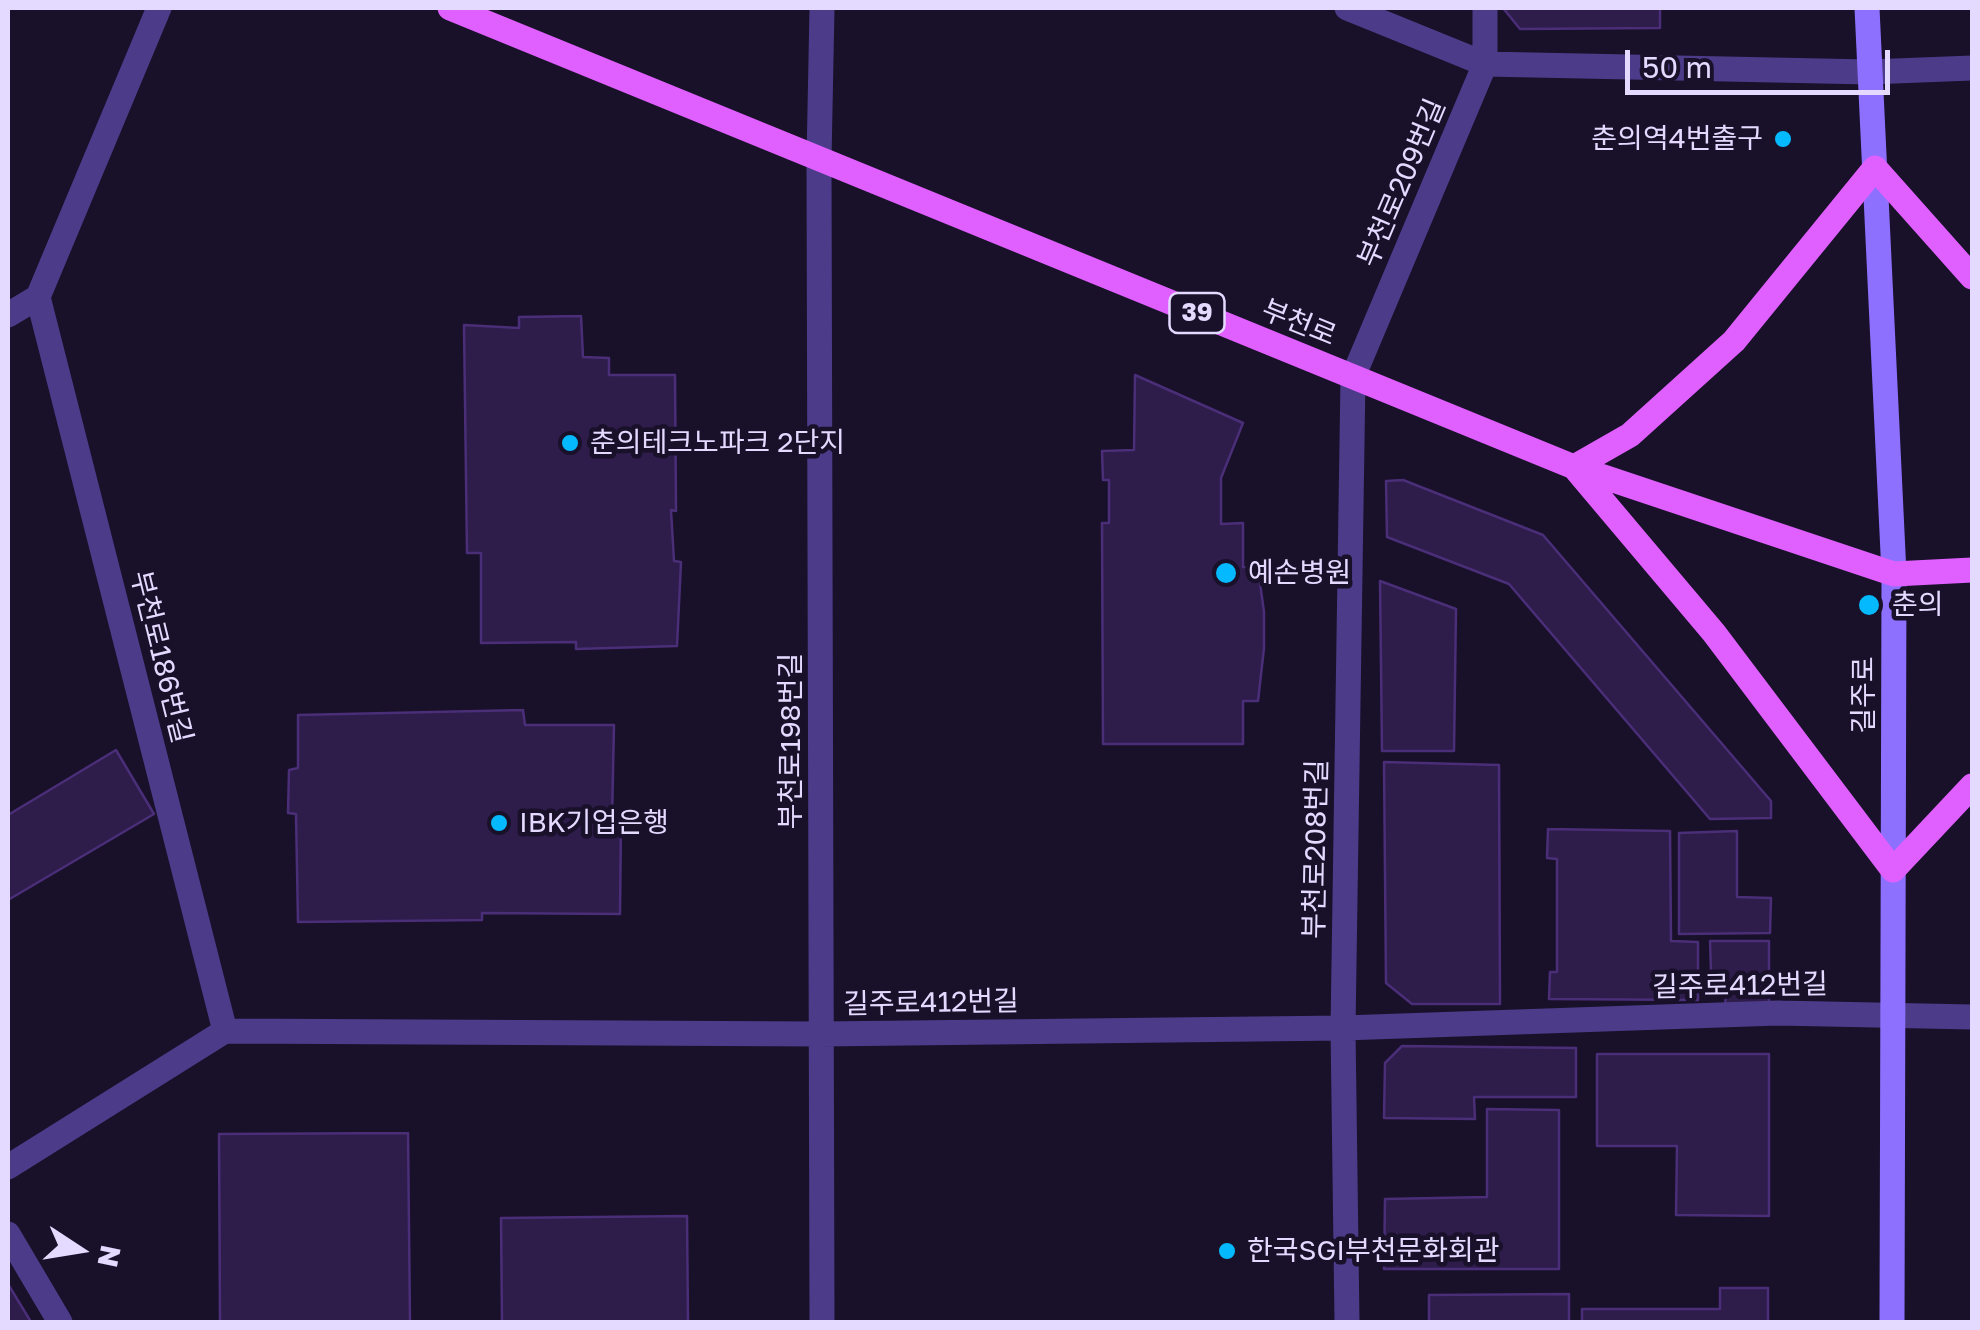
<!DOCTYPE html>
<meta charset="utf-8">
<style>
body{margin:0}
#map{position:relative;width:1980px;height:1330px;overflow:hidden;background:#19102a;font-family:"Golos Text",sans-serif}
canvas{display:block}
.frame{position:absolute;inset:0;border:10px solid #e4d9ff;pointer-events:none}
.north{position:absolute;left:30px;top:1200px;width:100px;height:100px;-webkit-text-stroke:8px #19102a;paint-order:stroke;rotate:102deg;font-size:28px;font-weight:700;line-height:40px;text-align:center;color:#e4d9ff}
.north::after{content:'';display:block;margin:auto;width:35px;height:45px;background:#e4d9ff;clip-path:polygon(50% 0,100% 100%,50% 72%,0 100%)}
.scale{position:absolute;left:1625px;top:50px;width:265px;height:45px;box-sizing:border-box;border:5px solid #e4d9ff;border-top:0;padding-left:12px;font-size:30px;line-height:35px;white-space:nowrap;color:#e4d9ff;-webkit-text-stroke:8px #19102a;paint-order:stroke}
</style>
<div id="map">
<canvas width="1980" height="1330"></canvas>
<div class="frame"></div>
<div class="north">N</div>
<div class="scale">50 m</div>
</div>
<script>
const g = document.querySelector('canvas').getContext('2d');
g.lineJoin = 'round';
function fill(path, color) {
  g.fillStyle = color;
  g.fill(path, 'evenodd');
}
function toPath(rows) {
  const path = new Path2D();
  for (const r of rows) {
    path.moveTo(r[0], r[1]);
    for (let i = 2; i < r.length; i += 2) path.lineTo(r[i], r[i + 1]);
  }
  return path;
}
function stroke(path, color, width, dash) {
  g.strokeStyle = color;
  g.lineWidth = width;
  g.lineCap = dash ? 'butt' : 'round';
  g.setLineDash(dash || []);
  g.stroke(path);
}
function write(font, color, halo, rows, align = 'center') {
  g.font = font + ' "Golos Text","Noto Sans KR",sans-serif';
  g.lineWidth = 9;
  g.setLineDash([]);
  g.textBaseline = 'middle';
  g.strokeStyle = halo;
  g.fillStyle = color;
  for (const [text, x, y, turn = 0] of rows) {
    g.save();
    g.translate(x, y);
    g.rotate((+turn || 0) * Math.PI / 180);
    g.textAlign = isNaN(turn) ? turn : align;
    if (halo) g.strokeText(text, 0, 0);
    g.fillText(text, 0, 0);
    g.restore();
  }
}
const building = toPath([
 [1503,8,1660,8,1660,28,1520,29,1503,8],
 [581,316,583,357,609,358,609,375,675,375,676,511,671,510,674,561,681,562,677,646,576,649,576,642,481,643,481,553,467,553,464,325,519,328,519,317,581,316],
 [1135,375,1243,423,1221,478,1221,524,1243,523,1243,567,1258,568,1264,612,1264,648,1258,701,1243,701,1243,744,1103,744,1102,523,1109,523,1109,480,1103,480,1102,451,1134,450,1135,375],
 [1403,480,1543,535,1771,801,1771,818,1710,819,1509,584,1387,537,1386,481,1403,480],
 [1380,581,1456,609,1454,751,1382,751,1380,581],
 [523,710,525,725,614,725,612,820,621,819,620,914,482,913,482,920,298,922,296,814,288,813,289,770,298,768,298,715,523,710],
 [116,750,154,814,8,900,8,815,116,750],
 [1384,762,1499,765,1500,1004,1412,1004,1386,983,1384,762],
 [1548,829,1670,831,1671,941,1698,942,1698,1000,1549,999,1550,972,1557,972,1557,859,1547,858,1548,829],
 [1737,831,1737,897,1771,898,1770,933,1679,934,1679,833,1737,831],
 [1710,941,1769,941,1769,1004,1725,1004,1726,996,1720,995,1720,972,1711,971,1710,941],
 [1402,1046,1576,1048,1576,1097,1474,1097,1475,1119,1384,1118,1385,1063,1402,1046],
 [1597,1054,1769,1054,1769,1216,1676,1215,1677,1146,1597,1146,1597,1054],
 [1487,1109,1559,1110,1559,1269,1384,1269,1385,1199,1487,1197,1487,1109],
 [408,1133,410,1322,220,1322,219,1134,408,1133],
 [687,1216,688,1322,502,1322,501,1218,687,1216],
 [8,1284,31,1322,8,1322,8,1284],
 [1720,1288,1768,1288,1768,1322,1582,1322,1582,1309,1720,1309,1720,1288],
 [1569,1294,1569,1322,1429,1322,1429,1295,1569,1294]
]);
fill(building, '#2e1c4b');
stroke(building, '#4a2e78', 2.5);
stroke(toPath([
 [822,8,819,160,822,1322],
 [1347,8,1485,64,1870,72,1972,68],
 [38,297,225,1031],
 [8,315,38,297,159,8],
 [8,1167,225,1031,821,1034,1343,1028,1778,1013,1972,1017],
 [8,1234,60,1322],
 [1347,1322,1343,1028,1353,377,1485,64,1485,8]
]), '#4c3b89', 25);
stroke(toPath([
 [1867,8,1894,574,1892,1322]
]), '#8e70ff', 25);
stroke(toPath([
 [450,8,1574,467,1894,574,1972,570],
 [1574,467,1714,633,1893,870,1972,786],
 [1574,467,1630,435,1734,341,1875,168,1972,277]
]), '#e060ff', 25);
for (const [x, y, r, color] of [
 [1783,139,10,"#05b9ff"],
 [570,443,10,"#05b9ff"],
 [1226,573,12,"#05b9ff"],
 [1869,605,12,"#05b9ff"],
 [499,823,10,"#05b9ff"],
 [1227,1251,10,"#05b9ff"]
]) {
  const dot = new Path2D();
  dot.arc(x, y, r, 0, 2 * Math.PI);
  g.fillStyle = color;
  g.fill(dot);
  stroke(dot, '#19102a', 4);
}
for (const [x, y, w] of [
 [1197,313,55]
]) {
  const box = new Path2D();
  box.roundRect(x - w / 2, y - 20, w, 40, 8);
  g.fillStyle = '#19102a';
  g.fill(box);
  stroke(box, '#e4d9ff', 2.5);
}
write('bold 25px', '#e4d9ff', null, [
 ["39",1197,313]
]);
write('28px', '#e4d9ff', '#19102a', [
 ["춘의역4번출구",1763,139,"right"],
 ["춘의테크노파크 2단지",590,443],
 ["예손병원",1248,573],
 ["춘의",1892,605],
 ["IBK기업은행",519,823],
 ["한국SGI부천문화회관",1247,1251]
], 'left');
write('28px', '#e4d9ff', '#19102a', [
 ["부천로209번길",1402,183,-67],
 ["부천로",1299,323,22],
 ["부천로186번길",161,657,76],
 ["길주로",1864,695,-90],
 ["부천로198번길",791,741,-90],
 ["부천로208번길",1316,849,-89],
 ["길주로412번길",1740,986,-1],
 ["길주로412번길",931,1003,-1]
]);
</script>
